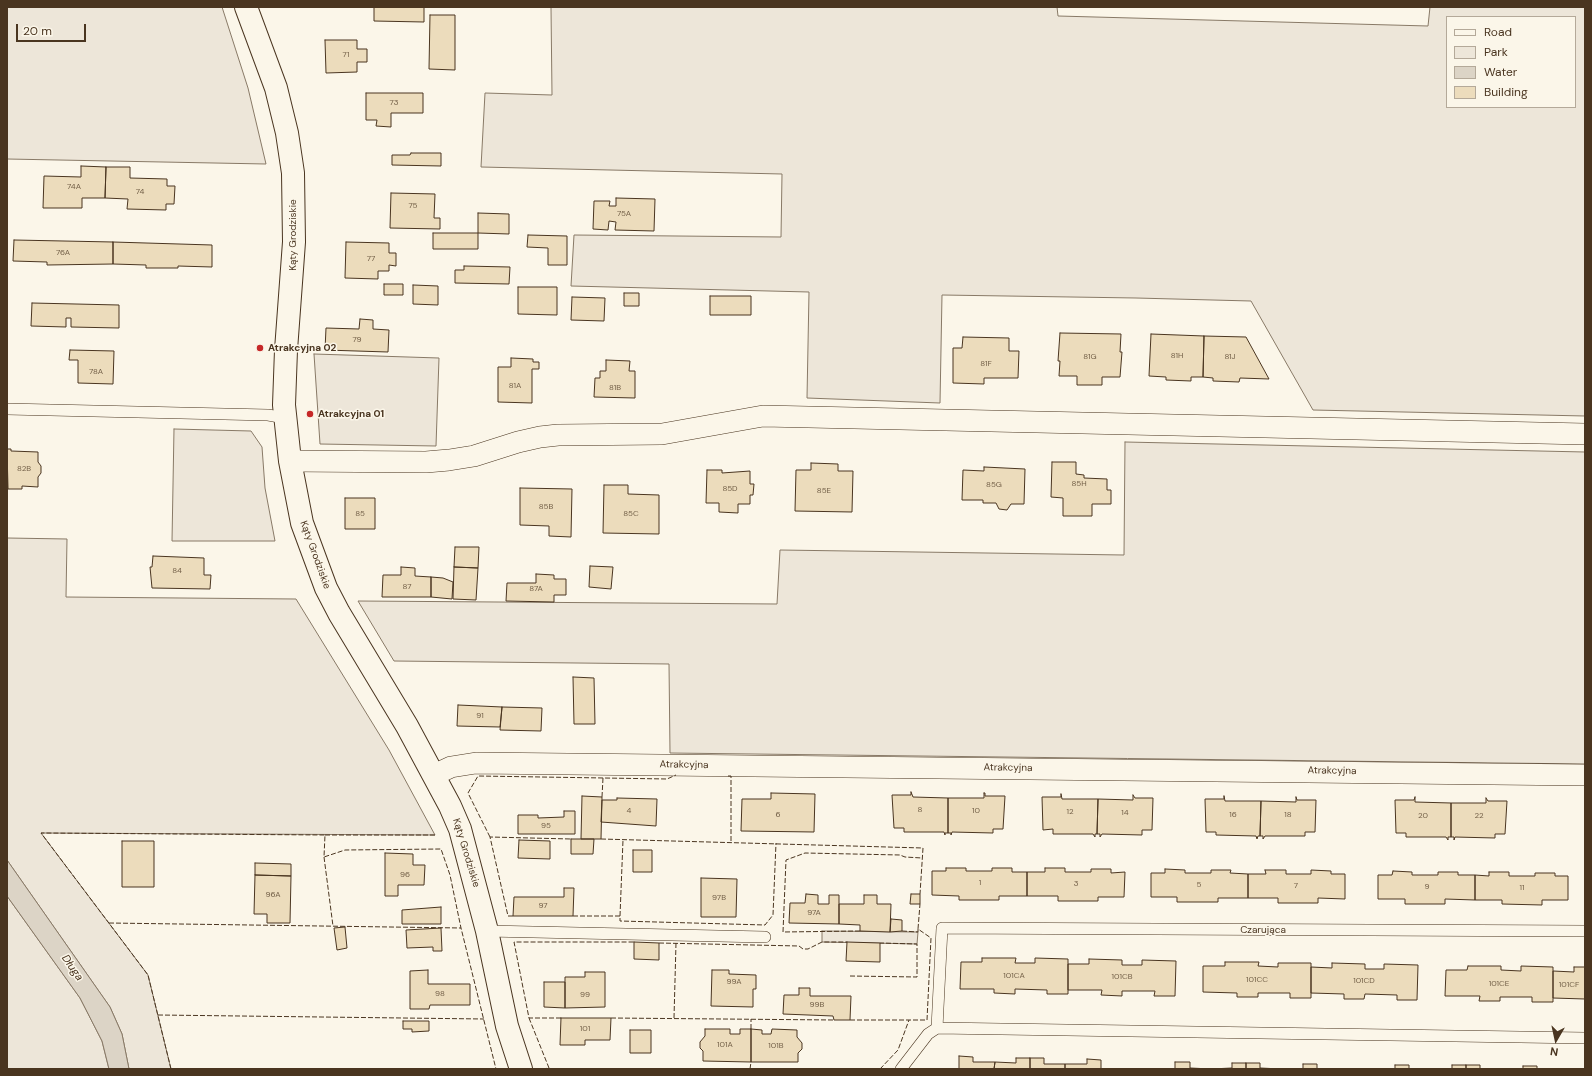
<!DOCTYPE html>
<meta charset="utf-8">
<style>
body{margin:0}
#map{position:relative;width:1592px;height:1076px;overflow:hidden;background:#fbf6e9;font-family:"DM Sans",sans-serif}
canvas{display:block}
.frame{position:absolute;inset:0;border:8px solid #4a3520;pointer-events:none}
.legend{position:absolute;left:1446px;top:16px;width:130px;height:92px;box-sizing:border-box;background:#fbf6e9;border:1px solid #b4a999;margin:0;padding:5px 7px;list-style:none;font-size:12px;color:#4a3520}
.legend li{display:flex;align-items:center;gap:8px;height:20px}
.legend b{width:20px;border:1px solid #b4a999}
.north{position:absolute;left:1536px;top:1020px;width:40px;height:40px;-webkit-text-stroke:3px #fbf6e9;paint-order:stroke;rotate:189deg;font-size:11px;font-weight:700;line-height:16px;text-align:center;color:#4a3520}
.north::after{content:'';display:block;margin:auto;width:14px;height:18px;background:#4a3520;clip-path:polygon(50% 0,100% 100%,50% 72%,0 100%)}
.scale{position:absolute;left:16px;top:24px;width:70px;height:18px;box-sizing:border-box;border:2px solid #4a3520;border-top:0;padding-left:5px;font-size:12px;line-height:14px;white-space:nowrap;color:#4a3520;-webkit-text-stroke:3px #fbf6e9;paint-order:stroke}
</style>
<div id="map">
<canvas width="1592" height="1076"></canvas>
<div class="frame"></div>
<ul class="legend">
<li><b style="height:5px;background:#fbf6e9"></b>Road</li>
<li><b style="height:11px;background:#ede6d9"></b>Park</li>
<li><b style="height:11px;background:#dcd4c6"></b>Water</li>
<li><b style="height:11px;background:#ecdcbc"></b>Building</li>
</ul>
<div class="north">N</div>
<div class="scale">20 m</div>
</div>
<script>
const g = document.querySelector('canvas').getContext('2d');
g.lineJoin = 'round';
function fill(path, color) {
  g.fillStyle = color;
  g.fill(path, 'evenodd');
}
function toPath(rows) {
  const path = new Path2D();
  for (const r of rows) {
    path.moveTo(r[0], r[1]);
    for (let i = 2; i < r.length; i += 2) path.lineTo(r[i], r[i + 1]);
  }
  return path;
}
function stroke(path, color, width, dash) {
  g.strokeStyle = color;
  g.lineWidth = width;
  g.lineCap = dash ? 'butt' : 'round';
  g.setLineDash(dash || []);
  g.stroke(path);
}
function write(font, color, halo, rows, align = 'center') {
  g.font = font + ' "DM Sans",sans-serif';
  g.lineWidth = 3;
  g.setLineDash([]);
  g.textBaseline = 'middle';
  g.strokeStyle = halo;
  g.fillStyle = color;
  for (const [text, x, y, turn = 0] of rows) {
    g.save();
    g.translate(x, y);
    g.rotate((+turn || 0) * Math.PI / 180);
    g.textAlign = isNaN(turn) ? turn : align;
    if (halo) g.strokeText(text, 0, 0);
    g.fillText(text, 0, 0);
    g.restore();
  }
}
const green = toPath([
 [7,7,222,7,248,88,266,164,7,159,7,7],
 [551,7,1057,7,1058,16,1428,26,1430,7,1585,7,1585,416,1313,410,1251,301,1136,298,942,295,940,403,807,398,809,292,571,286,574,235,781,237,782,174,481,167,485,93,552,95,551,7],
 [1447,17,1575,17,1575,107,1447,107,1447,17],
 [314,354,439,358,436,446,320,444,314,354],
 [174,429,251,431,262,447,265,488,275,541,172,541,174,429],
 [1125,442,1585,452,1585,764,670,753,669,664,394,661,358,601,777,604,780,550,1124,555,1125,442],
 [7,538,67,539,66,597,296,599,389,750,435,835,41,833,148,975,171,1069,129,1069,122,1034,110,1007,7,860,7,538],
 [7,896,80,998,102,1041,109,1069,7,1069,7,896],
 [822,931,918,932,917,944,822,942,822,931]
]);
fill(green, '#ede6d9');
stroke(green, '#887966', 1);
const water = toPath([
 [7,860,110,1007,122,1034,129,1069,109,1069,102,1041,80,998,7,896,7,860]
]);
fill(water, '#dcd4c6');
stroke(water, '#887966', 1);
const building = toPath([
 [374,7,424,7,424,22,374,21,374,7],
 [430,15,455,15,455,70,429,69,430,15],
 [325,40,357,40,357,49,367,49,367,62,357,62,357,72,326,73,325,40],
 [366,93,423,93,423,113,391,113,391,127,376,126,377,120,366,120,366,93],
 [411,153,441,153,441,166,392,165,392,155,410,155,411,153],
 [81,166,106,167,105,198,82,198,82,208,43,208,44,176,81,177,81,166],
 [106,167,130,167,130,178,167,179,167,186,175,186,174,204,166,204,166,210,127,209,128,199,105,198,106,167],
 [391,193,435,194,434,218,440,218,440,229,390,228,391,193],
 [616,198,655,199,654,231,615,230,616,222,609,221,608,230,593,229,594,201,610,201,609,206,616,206,616,198],
 [478,213,509,214,509,234,478,233,478,213],
 [433,233,478,233,478,249,433,249,433,233],
 [528,235,567,236,567,265,548,265,548,248,527,247,528,235],
 [14,240,113,242,113,264,47,265,47,262,13,261,14,240],
 [113,242,212,245,212,267,178,266,178,268,146,268,146,265,113,264,113,242],
 [346,242,389,243,389,253,396,253,396,266,389,265,389,271,378,271,378,279,345,278,346,242],
 [464,266,510,267,509,284,455,283,455,270,464,270,464,266],
 [384,284,403,284,403,295,384,295,384,284],
 [413,285,438,286,438,305,413,304,413,285],
 [518,287,557,287,557,315,518,314,518,287],
 [624,293,639,293,639,306,624,306,624,293],
 [710,296,751,296,751,315,710,315,710,296],
 [572,297,605,298,604,321,571,320,572,297],
 [32,303,119,305,119,328,71,327,71,318,66,318,66,327,31,326,32,303],
 [360,319,373,320,373,329,389,330,388,352,325,350,326,328,359,329,360,319],
 [1060,333,1121,334,1120,352,1122,352,1120,377,1102,377,1102,385,1077,385,1077,376,1059,376,1060,361,1058,361,1060,333],
 [1151,334,1204,336,1203,377,1191,377,1191,381,1166,380,1166,377,1149,376,1151,334],
 [1204,336,1246,337,1269,379,1240,378,1239,382,1213,381,1213,378,1203,377,1204,336],
 [963,337,1009,338,1009,351,1019,351,1018,378,984,378,984,384,953,383,953,348,962,348,963,337],
 [70,350,114,351,113,384,78,383,78,360,69,360,70,350],
 [511,358,533,359,533,362,539,362,539,369,532,369,532,403,498,402,498,367,511,367,511,358],
 [606,360,630,361,629,371,635,371,635,398,594,397,595,378,600,378,600,371,606,371,606,360],
 [7,449,11,449,11,451,38,452,38,462,41,466,41,473,38,477,38,487,22,486,22,489,8,489,7,449],
 [1052,462,1076,462,1076,474,1084,475,1084,478,1107,479,1107,490,1111,490,1111,504,1092,504,1092,516,1063,516,1063,498,1051,497,1052,462],
 [811,463,838,464,838,471,853,471,852,512,795,511,796,470,811,470,811,463],
 [984,467,1025,469,1024,504,1011,504,1007,510,999,509,996,503,983,503,983,500,962,500,963,470,984,471,984,467],
 [707,470,722,470,722,473,750,471,750,484,754,484,753,495,750,495,750,504,738,504,738,513,719,512,719,503,706,503,707,470],
 [604,485,628,485,628,494,659,495,659,534,603,533,604,485],
 [520,488,572,489,571,537,549,536,549,526,520,525,520,488],
 [345,498,375,498,375,529,345,529,345,498],
 [455,547,479,547,478,568,454,567,455,547],
 [153,556,204,558,204,575,211,575,210,589,152,588,150,567,152,567,153,556],
 [590,566,613,567,611,589,589,587,590,566],
 [401,567,415,568,415,576,431,577,431,597,382,597,383,575,401,575,401,567],
 [454,567,478,568,476,600,453,599,454,567],
 [536,574,554,575,554,579,566,579,566,595,554,595,554,602,506,601,507,583,536,583,536,574],
 [431,577,443,578,453,582,452,599,431,597,431,577],
 [573,677,594,678,595,724,574,724,573,677],
 [458,705,502,707,500,727,457,726,458,705],
 [502,707,542,708,541,731,500,730,502,707],
 [911,792,913,797,948,798,948,833,945,833,945,835,944,832,904,832,904,828,894,828,892,795,911,795,911,792],
 [771,793,815,794,814,832,741,831,742,799,771,799,771,793],
 [984,793,985,793,985,796,1005,796,1003,829,993,829,993,833,952,832,951,835,951,833,948,833,948,798,984,798,984,793],
 [1061,794,1062,799,1098,799,1097,834,1095,834,1095,837,1093,834,1053,834,1053,829,1043,830,1042,797,1061,797,1061,794],
 [1133,795,1135,798,1153,798,1152,830,1142,830,1142,835,1102,834,1100,837,1100,834,1097,834,1098,799,1133,800,1133,795],
 [582,796,602,797,601,839,581,839,582,796],
 [1224,796,1225,801,1261,801,1260,836,1258,836,1257,839,1256,836,1216,835,1216,832,1206,832,1205,799,1224,799,1224,796],
 [1296,797,1297,800,1316,800,1315,832,1305,832,1305,836,1265,836,1263,839,1263,836,1260,836,1261,801,1296,802,1296,797],
 [1415,797,1415,802,1451,803,1451,837,1448,837,1448,840,1446,837,1406,837,1406,833,1396,833,1395,800,1414,800,1415,797],
 [617,798,657,799,656,826,601,822,602,800,617,800,617,798],
 [1486,798,1488,801,1507,801,1505,834,1495,834,1495,838,1455,837,1454,840,1454,837,1451,837,1451,803,1486,803,1486,798],
 [564,811,575,811,575,834,518,834,518,815,538,815,538,818,564,817,564,811],
 [571,839,594,839,593,854,571,854,571,839],
 [519,840,550,841,550,859,518,858,519,840],
 [122,841,154,841,154,887,122,887,122,841],
 [633,850,652,850,652,872,633,872,633,850],
 [385,853,413,854,413,865,425,865,424,885,398,885,398,896,385,896,385,853],
 [255,863,291,864,291,876,255,875,255,863],
 [946,868,966,868,966,871,992,871,992,868,1012,868,1012,872,1027,872,1027,896,999,896,999,900,959,900,959,896,932,895,932,871,946,871,946,868],
 [1045,868,1065,868,1065,872,1091,872,1091,869,1111,869,1111,873,1125,872,1124,897,1098,897,1098,901,1058,901,1058,896,1027,896,1027,872,1045,872,1045,868],
 [1165,869,1185,870,1185,873,1211,873,1211,870,1231,870,1230,873,1248,874,1248,898,1218,898,1218,902,1177,902,1177,897,1151,897,1151,873,1165,873,1165,869],
 [1265,870,1286,870,1286,874,1311,874,1311,870,1331,871,1331,874,1345,874,1345,899,1318,898,1318,903,1278,903,1278,898,1248,898,1248,874,1266,874,1265,870],
 [1393,871,1412,872,1412,875,1438,875,1438,872,1458,872,1458,875,1475,875,1475,900,1445,899,1445,904,1405,904,1405,899,1378,899,1378,875,1392,875,1393,871],
 [1489,872,1509,872,1509,876,1535,876,1535,873,1555,873,1555,876,1568,876,1568,900,1542,900,1542,905,1502,904,1502,900,1475,900,1475,875,1489,876,1489,872],
 [255,875,291,876,290,923,267,923,267,914,254,914,255,875],
 [701,878,737,879,736,917,701,917,701,878],
 [564,888,574,888,573,916,513,916,514,897,564,897,564,888],
 [806,894,818,895,818,904,829,904,829,895,839,895,839,924,789,923,790,903,805,903,806,894],
 [911,894,920,894,920,904,910,904,911,894],
 [864,895,877,895,877,904,891,904,890,932,860,931,860,925,839,924,839,904,864,904,864,895],
 [441,907,441,924,402,924,402,910,441,907],
 [891,919,902,920,902,931,890,932,891,919],
 [345,927,347,948,337,950,334,928,345,927],
 [441,928,442,951,433,951,433,947,407,948,406,930,441,928],
 [634,942,659,943,659,960,634,959,634,942],
 [847,942,880,943,880,962,846,961,847,942],
 [982,958,1016,958,1015,963,1035,963,1035,958,1068,959,1068,994,1047,994,1047,990,1015,989,1015,994,994,993,994,989,960,989,961,962,982,962,982,958],
 [1089,959,1122,960,1122,965,1142,965,1142,960,1176,961,1175,996,1154,996,1155,991,1122,991,1122,996,1101,995,1102,990,1068,990,1068,964,1089,964,1089,959],
 [1225,962,1259,962,1258,966,1278,967,1278,963,1311,963,1311,998,1290,998,1290,993,1258,993,1258,997,1237,997,1237,993,1203,992,1203,966,1225,966,1225,962],
 [1332,963,1365,964,1365,969,1384,969,1384,964,1418,965,1417,1000,1397,1000,1397,995,1365,994,1364,999,1344,999,1344,994,1311,993,1311,967,1332,968,1332,963],
 [1468,966,1501,966,1501,970,1521,971,1521,966,1553,967,1553,1002,1532,1002,1532,997,1500,997,1500,1001,1479,1001,1480,996,1445,996,1446,970,1467,970,1468,966],
 [1574,967,1585,967,1585,999,1553,998,1553,971,1574,972,1574,967],
 [428,970,428,984,470,984,470,1005,430,1005,429,1009,410,1009,410,971,428,970],
 [712,970,729,970,729,974,756,975,756,989,753,989,753,1007,711,1006,712,970],
 [585,972,605,972,605,1007,565,1008,565,977,585,977,585,972],
 [544,982,565,982,565,1008,544,1007,544,982],
 [799,988,810,988,810,996,851,996,850,1020,834,1020,833,1016,783,1014,784,995,799,995,799,988],
 [561,1018,611,1018,610,1040,585,1040,585,1045,560,1045,561,1018],
 [403,1021,429,1021,429,1031,412,1032,412,1029,403,1029,403,1021],
 [705,1029,730,1029,730,1034,740,1034,740,1029,751,1029,751,1062,703,1061,703,1051,700,1048,700,1042,705,1036,705,1029],
 [751,1029,762,1030,762,1034,771,1034,772,1029,797,1030,797,1037,802,1043,802,1049,798,1053,798,1062,751,1062,751,1029],
 [630,1030,651,1030,651,1053,630,1053,630,1030],
 [959,1056,973,1057,973,1062,995,1062,994,1069,959,1069,959,1056],
 [1016,1058,1030,1058,1030,1069,994,1069,995,1062,1016,1063,1016,1058],
 [1030,1058,1044,1058,1044,1064,1065,1064,1065,1069,1030,1069,1030,1058],
 [1087,1059,1101,1060,1101,1069,1065,1069,1065,1064,1087,1064,1087,1059],
 [1175,1062,1190,1062,1190,1068,1211,1069,1175,1069,1175,1062],
 [1232,1063,1246,1063,1246,1069,1211,1069,1232,1068,1232,1063],
 [1246,1063,1260,1063,1260,1068,1281,1069,1246,1069,1246,1063],
 [1303,1064,1317,1064,1317,1069,1281,1069,1303,1069,1303,1064],
 [1395,1065,1409,1065,1409,1069,1395,1069,1395,1065],
 [1452,1065,1466,1065,1466,1069,1452,1069,1452,1065],
 [1466,1065,1480,1065,1480,1069,1466,1069,1466,1065],
 [1523,1066,1537,1066,1537,1069,1523,1069,1523,1066]
]);
fill(building, '#ecdcbc');
stroke(building, '#4a3520', 1);
const lane = toPath([
 [7,409,268,415,285,418],
 [487,931,765,937],
 [937,1028,942,928,1585,931],
 [901,1069,928,1034,937,1028,1585,1038]
]);
const street = toPath([
 [290,461,426,462,449,460,474,456,518,442,540,437,558,435,662,434,763,416,1585,434],
 [434,775,451,767,476,763,1585,775]
]);
const secondary = toPath([
 [246,7,276,88,287,133,293,173,294,242,286,350,284,405,290,461,302,523,326,588,339,613,407,726,450,806,460,829,487,931,507,1026,521,1069]
]);
stroke(lane, '#4a3520', 12);
stroke(street, '#4a3520', 22);
stroke(secondary, '#4a3520', 24);
stroke(lane, '#fbf6e9', 11);
stroke(street, '#fbf6e9', 21);
stroke(secondary, '#fbf6e9', 22);
stroke(toPath([
 [728,776,731,776,731,842],
 [602,797,603,778],
 [325,835,435,835],
 [490,837,468,793,478,776,667,779,676,775],
 [601,839,923,848,920,894],
 [324,857,333,926],
 [513,916,508,916,490,837,571,839],
 [573,916,620,916,620,921,765,925,773,915,776,843],
 [620,916,623,840],
 [109,923,461,928],
 [860,931,783,932,786,860,805,853,900,855,905,857,922,858],
 [902,931,918,932,918,929],
 [659,943,799,946,803,949,808,949,822,942,847,942],
 [850,976,917,977,917,944,880,943],
 [158,1015,484,1019],
 [529,1018,549,1068,543,1069],
 [561,1018,529,1018,514,942,634,942],
 [611,1018,834,1020],
 [674,1018,676,943],
 [850,1020,927,1020,931,938,918,929,920,904],
 [751,1029,751,1019],
 [171,1069,148,975,41,833,325,835,324,857,345,850,441,849,450,875,461,928,496,1069],
 [171,1069,179,1069],
 [750,1069,751,1062],
 [880,1069,898,1050,909,1020]
]), '#4a3520', 1, [5, 2]);
for (const [x, y, r, color] of [
 [260,348,4,"#c62828"],
 [310,414,4,"#c62828"]
]) {
  const dot = new Path2D();
  dot.arc(x, y, r, 0, 2 * Math.PI);
  g.fillStyle = color;
  g.fill(dot);
  stroke(dot, '#fbf6e9', 1.5);
}
write('8px', '#725f47', null, [
 ["71",346,55],
 ["73",394,103],
 ["74A",74,187],
 ["74",140,192],
 ["75",413,206],
 ["75A",624,214],
 ["76A",63,253],
 ["77",371,259],
 ["79",357,340],
 ["81H",1177,356],
 ["81G",1090,357],
 ["81J",1230,357],
 ["81F",986,364],
 ["78A",96,372],
 ["81A",515,386],
 ["81B",615,388],
 ["82B",24,469],
 ["85H",1079,484],
 ["85G",994,485],
 ["85D",730,489],
 ["85E",824,491],
 ["85B",546,507],
 ["85",360,514],
 ["85C",631,514],
 ["84",177,571],
 ["87",407,587],
 ["87A",536,589],
 ["91",480,716],
 ["8",920,810],
 ["4",629,811],
 ["10",976,811],
 ["12",1070,812],
 ["14",1125,813],
 ["6",778,815],
 ["16",1233,815],
 ["18",1288,815],
 ["20",1423,816],
 ["22",1479,816],
 ["95",546,826],
 ["96",405,875],
 ["1",980,883],
 ["3",1076,884],
 ["5",1199,885],
 ["7",1296,886],
 ["9",1427,887],
 ["11",1522,888],
 ["96A",273,895],
 ["97B",719,898],
 ["97",543,906],
 ["97A",814,913],
 ["101CA",1014,976],
 ["101CB",1122,977],
 ["101CC",1257,980],
 ["101CD",1364,981],
 ["99A",734,982],
 ["101CE",1499,984],
 ["101CF",1569,985],
 ["98",440,994],
 ["99",585,995],
 ["99B",817,1005],
 ["101",585,1029],
 ["101A",725,1045],
 ["101B",776,1046]
]);
write('10px', '#4a3520', '#fbf6e9', [
 ["Kąty Grodziskie",293,235,-90],
 ["Kąty Grodziskie",315,555,70],
 ["Atrakcyjna",684,765,1],
 ["Atrakcyjna",1008,768,1],
 ["Atrakcyjna",1332,771,1],
 ["Kąty Grodziskie",466,853,73],
 ["Czarująca",1263,930]
]);
write('bold 10px', '#4a3520', '#fbf6e9', [
 ["Atrakcyjna 02",268,348],
 ["Atrakcyjna 01",318,414]
], 'left');
write('italic 11px', '#4a3520', '#fbf6e9', [
 ["Długa",72,968,55]
]);
</script>
